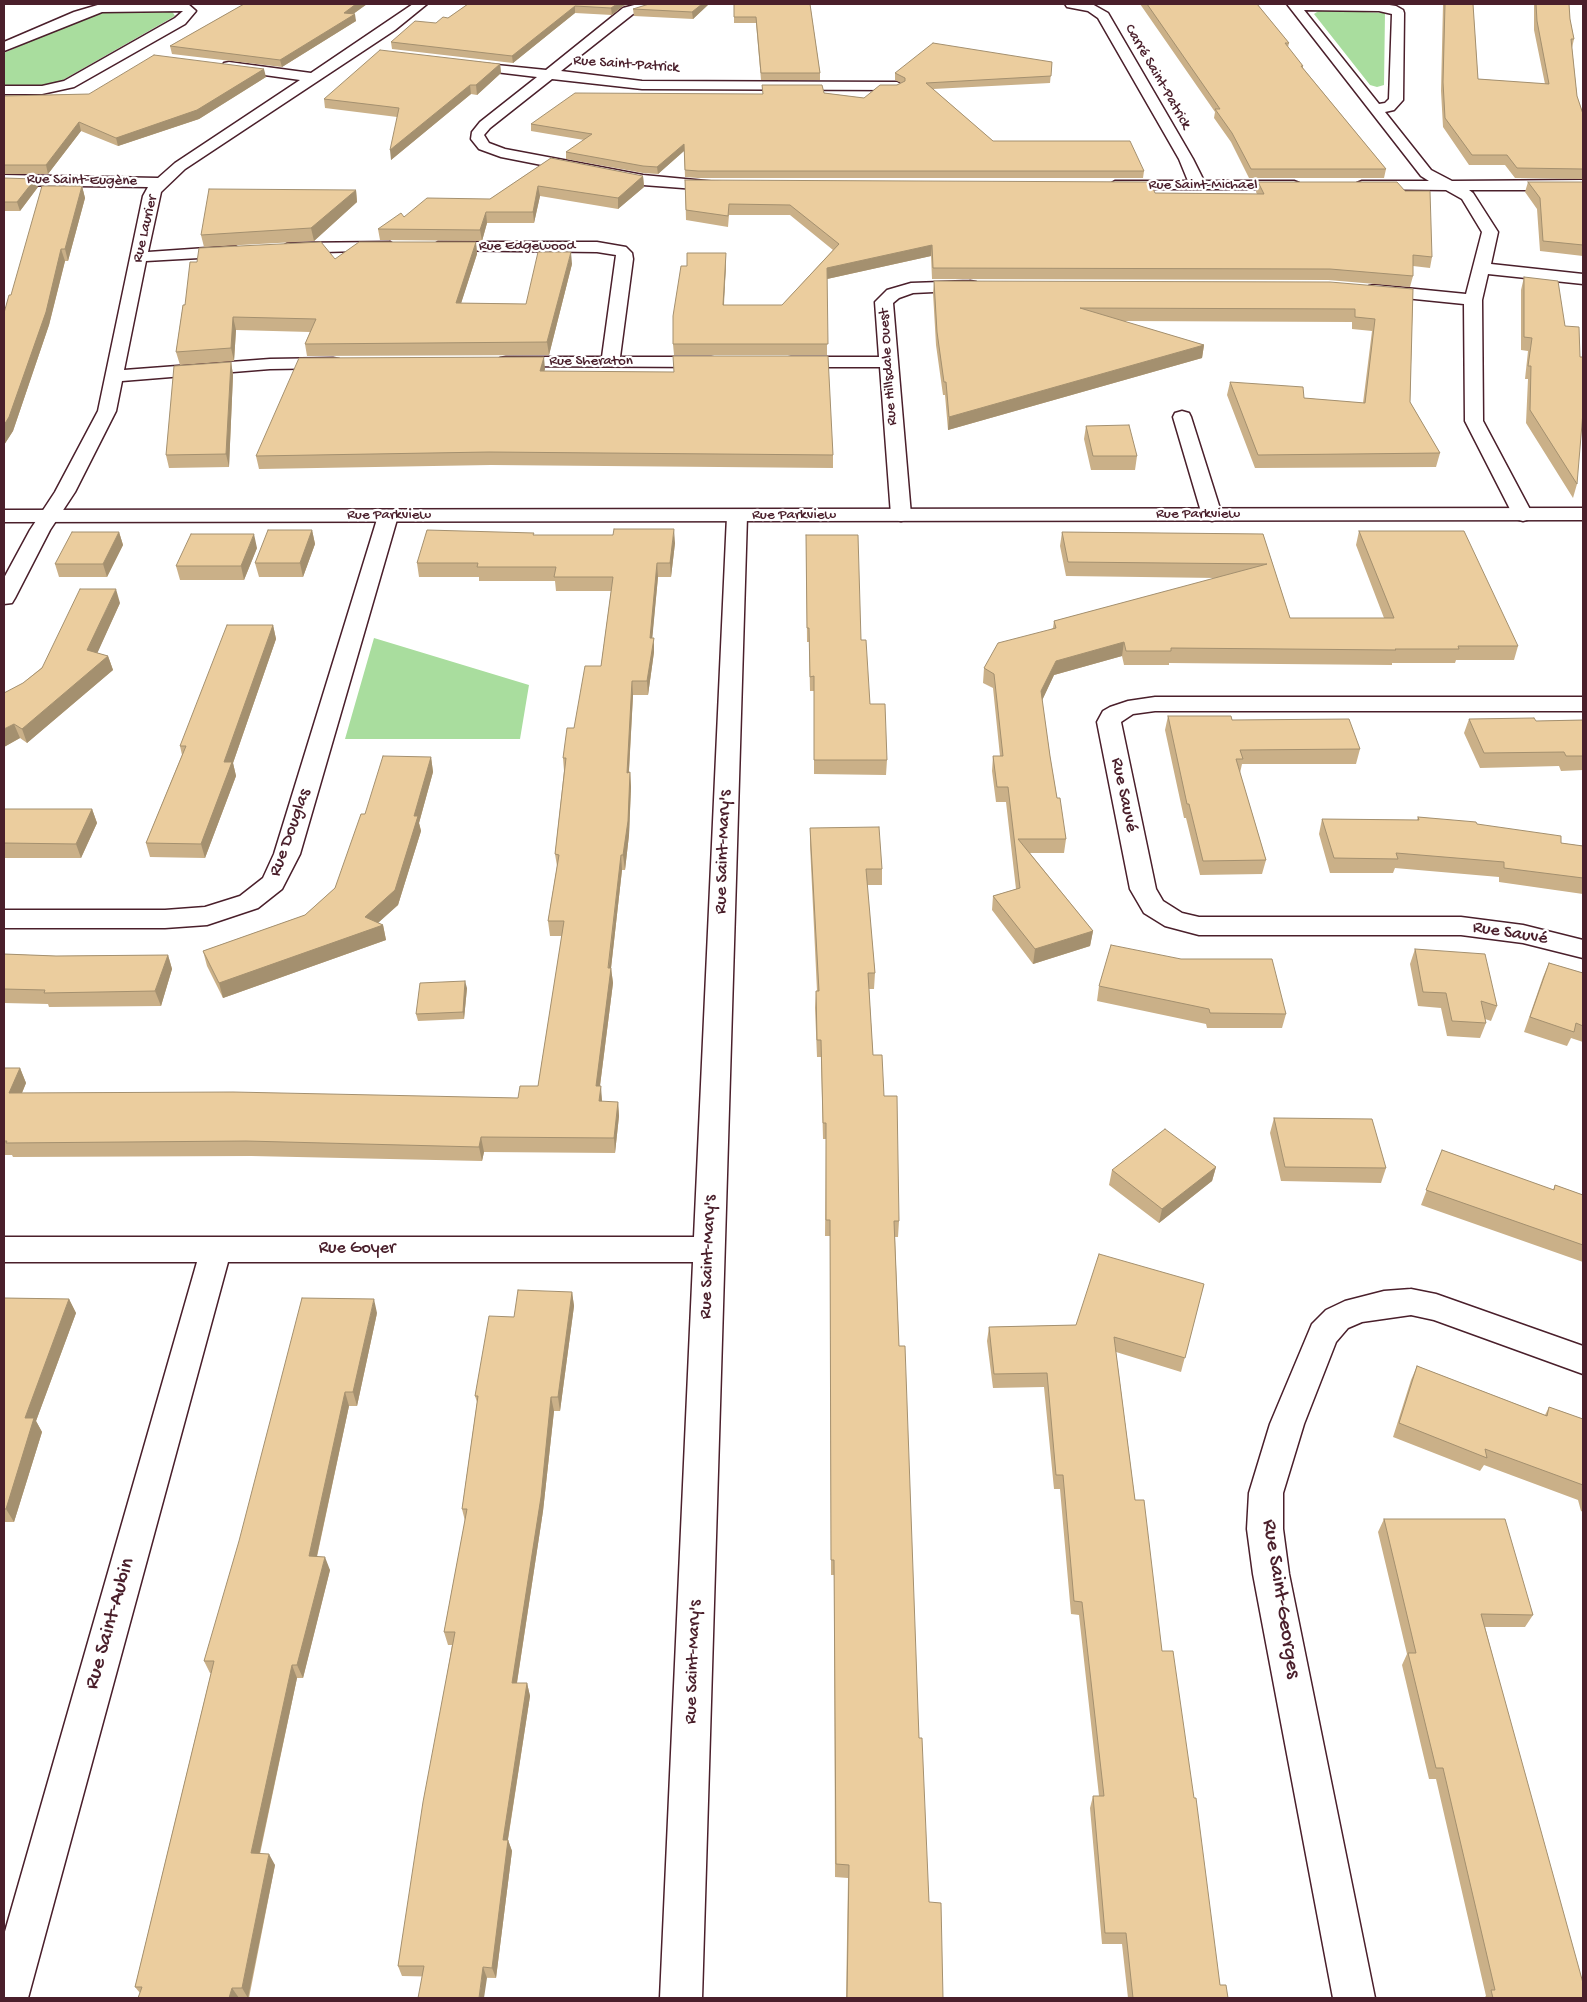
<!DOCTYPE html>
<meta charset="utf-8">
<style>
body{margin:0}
#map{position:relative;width:1587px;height:2002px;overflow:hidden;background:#fff;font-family:"Gochi Hand",sans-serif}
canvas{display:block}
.frame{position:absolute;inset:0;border:5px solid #4a1f2b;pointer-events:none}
</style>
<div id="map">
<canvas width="1587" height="2002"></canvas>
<div class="frame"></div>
</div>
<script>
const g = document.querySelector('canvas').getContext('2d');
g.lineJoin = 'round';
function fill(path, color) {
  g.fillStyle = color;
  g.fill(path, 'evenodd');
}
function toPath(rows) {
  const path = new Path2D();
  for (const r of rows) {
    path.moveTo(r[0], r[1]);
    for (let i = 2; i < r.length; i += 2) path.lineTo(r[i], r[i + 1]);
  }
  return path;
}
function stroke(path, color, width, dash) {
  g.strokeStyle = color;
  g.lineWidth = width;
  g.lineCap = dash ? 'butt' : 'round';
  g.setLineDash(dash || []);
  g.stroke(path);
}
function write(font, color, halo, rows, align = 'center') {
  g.font = font + ' "Gochi Hand",sans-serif';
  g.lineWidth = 4.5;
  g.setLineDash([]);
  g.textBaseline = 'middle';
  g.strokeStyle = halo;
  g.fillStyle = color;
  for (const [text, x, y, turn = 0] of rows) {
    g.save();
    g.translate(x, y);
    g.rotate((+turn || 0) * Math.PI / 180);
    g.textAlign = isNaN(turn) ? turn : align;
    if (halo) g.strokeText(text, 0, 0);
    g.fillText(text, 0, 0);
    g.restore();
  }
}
fill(toPath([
 [1320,10,1385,13,1384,85,1377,87,1370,85,1314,14],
 [107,11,172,11,175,16,61,81,45,86,4,86,4,53,90,15],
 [374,638,529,685,520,739,345,739]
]), '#a9dd9e');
const minor = toPath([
 [101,4,188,4,196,11,185,24,74,87,42,94,4,94,4,86,42,86,64,81,175,18,183,11,102,12,4,51,4,42,74,12,101,4],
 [413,4,427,4,395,30,185,169,161,192,148,252,235,246,243,251,235,256,146,261,124,370,270,359,333,358,339,359,342,363,339,367,333,368,270,369,122,381,116,411,75,492,50,530,15,598,12,603,4,604,4,578,30,530,55,492,98,411,143,196,148,187,4,185,4,175,158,178,175,163,300,80,229,70,222,66,224,63,229,62,311,73,413,4],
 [638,4,656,4,654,7,633,14,561,71,642,81,897,82,904,86,897,90,642,89,552,79,490,128,484,135,489,143,505,149,643,175,727,183,730,186,722,191,643,185,501,157,479,149,471,139,472,132,480,122,537,77,462,68,457,67,455,64,457,61,546,70,623,8,638,4],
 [1065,4,1092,4,1108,13,1193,159,1204,181,1294,181,1299,183,1302,186,1299,189,1110,189,1107,186,1115,181,1188,181,1179,159,1098,18,1088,11,1067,7,1065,4],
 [1287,4,1383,4,1396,6,1403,10,1404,13,1403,100,1394,110,1385,112,1431,170,1452,181,1583,180,1583,190,1469,190,1473,193,1498,232,1491,264,1583,274,1583,284,1488,274,1482,300,1483,421,1533,515,1530,519,1523,521,1516,519,1513,515,1465,421,1464,304,1375,295,1369,294,1367,290,1369,286,1375,285,1466,294,1482,232,1462,199,1446,190,1357,189,1354,186,1357,183,1362,181,1429,181,1421,176,1287,4],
 [1304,10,1379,11,1392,14,1389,99,1385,103,1379,104,1304,10],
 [390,242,398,247,396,250,288,253,280,248,288,243,390,242],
 [438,242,597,242,626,247,632,253,633,259,620,357,711,357,717,358,720,362,717,366,711,367,500,366,497,362,500,358,506,357,602,357,616,255,597,252,432,250,430,247,438,242],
 [970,281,976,282,978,286,976,290,913,293,899,298,893,303,911,515,908,519,901,521,894,519,891,515,880,367,791,367,785,366,782,362,785,358,791,357,879,357,875,302,887,290,911,283,970,281],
 [1182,411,1189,413,1191,417,1222,515,1219,519,1212,521,1205,519,1202,515,1173,417,1175,413,1182,411],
 [388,510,395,512,398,516,300,854,282,889,258,908,207,925,165,928,4,928,4,910,165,910,205,907,240,896,263,878,274,854,378,516,381,512,388,510],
 [737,510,744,512,747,516,702,1998,660,1998,693,1262,228,1262,28,1998,4,1998,4,1935,197,1262,4,1262,4,1237,694,1237,727,516,730,512,737,510],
 [1155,697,1583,697,1583,711,1155,711,1133,714,1121,722,1156,889,1163,901,1182,913,1199,917,1461,917,1523,925,1583,940,1583,958,1523,943,1461,935,1199,935,1165,926,1144,913,1130,889,1097,722,1103,711,1110,707,1128,701,1155,697],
 [1411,1289,1436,1294,1583,1346,1583,1374,1434,1320,1411,1315,1362,1322,1348,1328,1336,1342,1304,1424,1283,1493,1283,1529,1289,1574,1375,1998,1333,1998,1253,1574,1247,1529,1249,1493,1270,1424,1312,1324,1326,1310,1345,1301,1384,1291,1411,1289]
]);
const tertiary = toPath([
 [1583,508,1583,520,4,522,4,510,1583,508]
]);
stroke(minor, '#4a1f2b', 3);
stroke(tertiary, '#4a1f2b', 3);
fill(minor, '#fff');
fill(tertiary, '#fff');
fill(toPath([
 [244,4,367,4,353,14,356,21,282,67,172,54,170,46],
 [468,4,623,6,612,15,575,13,513,63,392,49,391,42,448,18],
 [709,4,693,19,634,16,633,9],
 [734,4,810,4,820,73,820,80,761,80,756,23,734,23],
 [1140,4,1257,4,1289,43,1288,47,1303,66,1303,68,1386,169,1384,178,1249,178,1231,142,1214,118,1215,112],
 [1443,4,1473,4,1478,79,1545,84,1534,30,1534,4,1569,4,1570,19,1574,39,1572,48,1577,96,1583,114,1583,179,1515,178,1505,165,1469,165,1443,127,1441,91],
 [1052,62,1050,83,933,89,993,141,1144,171,1143,178,698,178,685,177,684,151,658,174,643,173,566,159,566,152,584,140,531,131,531,124,763,94,762,85,864,98,901,83,895,80,895,73],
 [500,64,501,73,477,95,471,94,391,160,397,117,325,108,324,99],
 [266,77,199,119,118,146,81,131,48,174,4,174,4,96,89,94],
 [551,158,643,176,644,187,618,209,540,196,534,223,487,223,482,241,380,240,378,229,404,217,490,199],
 [4,178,38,187,20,211,4,211],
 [685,180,1155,193,1257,194,1256,192,1258,182,1432,257,1430,268,1413,266,1413,276,1410,287,1328,280,932,279,931,256,827,279,827,355,674,355,673,344,726,264,724,305,782,305,833,250,790,215,729,215,728,227,686,220],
 [1528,182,1583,182,1583,256,1540,251,1537,209,1525,192],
 [82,186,85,198,68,261,65,261,49,325,13,431,4,445,4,313,11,295],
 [356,190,357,202,314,241,204,247,201,235],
 [476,242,477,254,461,303,526,304,572,264,549,355,307,356,305,344,310,332,236,330,234,361,180,365,176,352,183,305,335,259],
 [1524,277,1577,484,1573,498,1526,423,1528,379,1525,379,1528,351,1521,350,1521,290],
 [934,281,1413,289,1410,402,1440,453,1436,467,1255,468,1227,395,1230,382,1304,398,1363,403,1372,331,1352,329,1352,322,1123,321,1204,345,1202,358,948,430,945,395,943,395,936,345,933,293],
 [231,362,233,375,229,467,169,468,166,455],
 [545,369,544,371,833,455,833,468,491,465,259,469,256,456],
 [1086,426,1137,456,1135,470,1091,470,1084,439],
 [312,530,315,544,303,577,259,577,255,563],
 [1359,531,1518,646,1514,660,1456,660,1455,663,1392,663,1392,665,1169,663,1169,665,1124,665,1122,656,1054,675,1042,700,1050,756,1057,798,1066,839,1064,853,1030,853,1093,931,1090,946,1033,964,992,910,993,896,1016,889,1006,802,996,802,992,771,993,756,1000,756,993,688,983,683,984,668,1053,628,1054,621,1217,578,1066,576,1060,546,1062,532,1263,534,1290,618,1384,618,1356,545],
 [119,532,123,545,107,577,59,577,55,564],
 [534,535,675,543,671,577,658,577,652,638,654,652,648,695,633,695,629,772,630,772,631,787,629,835,625,870,622,870,611,968,613,983,600,1086,602,1102,618,1102,619,1116,615,1153,484,1152,482,1161,251,1156,13,1157,12,1155,4,1155,4,1068,20,1068,26,1083,22,1093,518,1098,538,1086,562,936,550,936,548,921,557,866,555,854,564,771,563,758,574,728,601,666,611,591,556,591,555,581,479,581,479,577,419,577,417,563],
 [806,535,861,640,870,704,887,760,886,775,814,774,814,691,810,691,809,642,807,642],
 [257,548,244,580,180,580,176,566],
 [120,603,97,653,108,656,113,670,27,743,20,738,4,747,23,683],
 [273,625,276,639,233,763,236,776,205,858,150,857,146,843,182,755,180,746],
 [1168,716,1232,720,1360,749,1356,764,1242,764,1240,773,1266,860,1262,874,1200,875,1186,818,1184,818,1165,730],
 [1469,719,1536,721,1583,720,1583,770,1561,771,1559,766,1480,768,1464,733],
 [431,757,433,772,419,823,421,831,398,905,378,923,383,925,386,940,223,998,207,966,203,951,305,915,335,888,365,814],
 [4,809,92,809,97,823,81,858,4,858],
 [1418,817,1477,824,1561,843,1583,846,1583,894,1499,882,1499,877,1395,868,1393,873,1330,873,1319,834,1322,819,1417,820],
 [810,828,882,869,882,885,867,885,875,973,874,989,869,989,873,1055,884,1096,899,1221,898,1237,895,1237,899,1346,919,1738,929,1902,943,1998,846,1998,848,1878,835,1877,834,1575,831,1575,830,1236,825,1236,826,1139,823,1139,821,1057,817,1057,815,1008,816,991,817,991,810,845],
 [1415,949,1497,1006,1491,1021,1485,1019,1486,1023,1480,1038,1447,1036,1441,1008,1418,1006,1410,964],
 [4,954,56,956,168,955,172,969,161,1006,49,1007,48,1004,4,1003],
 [1549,963,1583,973,1583,1042,1571,1038,1567,1046,1524,1032,1543,977],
 [1099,986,1286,1014,1282,1028,1207,1028,1206,1024,1097,1001],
 [467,988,464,1019,418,1021,416,1014],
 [1274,1118,1386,1168,1381,1183,1281,1181,1270,1133],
 [1442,1150,1553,1190,1555,1185,1583,1195,1583,1262,1421,1205],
 [1216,1167,1212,1181,1159,1223,1109,1185,1112,1170],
 [1204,1284,1181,1372,1116,1352,1135,1500,1220,1985,1228,1998,1128,1998,1122,1944,1102,1944,1090,1808,1093,1796,1099,1796,1079,1615,1071,1614,1060,1489,1054,1489,1044,1387,993,1388,987,1341,989,1327,1076,1325],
 [572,1292,574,1306,560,1411,554,1411,543,1511,517,1683,527,1683,530,1696,508,1840,512,1851,496,1978,402,1976,398,1966,452,1645,448,1645,444,1632,465,1521,462,1509,477,1402,475,1396,514,1317],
 [4,1298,69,1299,76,1313,36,1421,42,1432,14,1522,4,1522],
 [377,1313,357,1406,349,1406,317,1557,330,1570,303,1678,297,1678,260,1854,275,1865,249,1998,138,1998,140,1993,135,1987,211,1673,210,1673,204,1661],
 [1417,1366,1545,1415,1549,1407,1583,1419,1583,1512,1581,1511,1578,1500,1484,1465,1480,1471,1393,1437,1411,1380],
 [1384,1519,1533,1615,1525,1627,1485,1627,1583,1998,1484,1998,1486,1996,1436,1779,1429,1779,1402,1665,1407,1654,1378,1532]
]), '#cab088');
fill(toPath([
 [356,4,367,4,345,20,344,13],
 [617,4,632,4,623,6,612,15,611,8],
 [702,4,709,4,693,19,692,12],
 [575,6,575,13,513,63,512,56],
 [355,14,356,21,282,67,280,60],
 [500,64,501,73,477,95,476,85],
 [264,69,266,77,199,119,118,146,116,138],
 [470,85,471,94,391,160,390,150],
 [79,122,81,131,48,174,46,165],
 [684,144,684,151,658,174,657,167],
 [643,176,644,187,618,209,618,198],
 [35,179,38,187,20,211,17,202],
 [82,186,85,198,68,261,65,249],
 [538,186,540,196,534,223,533,212],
 [356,190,357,202,314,241,311,228],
 [486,212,487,223,482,241,480,230],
 [476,242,477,254,457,316,456,303],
 [932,245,931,256,827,279,827,268],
 [61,249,65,261,49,325,13,431,4,445,4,425],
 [571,252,572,264,549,355,547,342],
 [726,253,726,264,723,316,723,305],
 [233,317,236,330,234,361,231,348],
 [1204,345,1202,358,948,430,949,417],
 [544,357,545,369,541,384,540,371],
 [231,362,233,375,229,467,226,454],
 [674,529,675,543,671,577,670,563],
 [312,530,315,544,303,577,300,563],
 [119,532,123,545,107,577,103,564],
 [254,534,257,548,244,580,241,566],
 [657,563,658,577,651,652,650,638],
 [116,589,120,603,92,665,87,650],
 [273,625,276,639,233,763,236,776,205,858,201,844,224,762],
 [654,638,654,652,648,695,647,681],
 [1124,642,1122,656,1054,675,1040,705,1041,691,1056,661],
 [108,656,113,670,27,743,22,729],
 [632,681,633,695,628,787,627,773],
 [14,724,20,738,4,747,4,729],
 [431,757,433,772,419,823,421,831,398,905,371,929,383,925,386,940,223,998,219,983,365,917,414,816],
 [630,772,631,787,629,835,625,870,623,855],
 [92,809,97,823,81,858,76,844],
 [621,855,622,870,610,977,611,968,613,983,598,1101,596,1086],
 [1093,931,1090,946,1033,964,1035,949],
 [168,955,172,969,161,1006,155,991],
 [465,981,467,988,464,1019,463,1012],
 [20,1068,26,1083,16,1107,9,1093],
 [601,1086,602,1101,600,1116,599,1101],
 [618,1102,619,1116,615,1153,614,1138],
 [481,1137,484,1152,482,1161,479,1147],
 [1216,1167,1212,1181,1159,1223,1162,1209],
 [572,1292,574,1306,560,1411,558,1397],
 [69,1299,76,1313,36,1421,42,1432,14,1522,6,1509,25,1418],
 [374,1299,377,1313,357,1406,353,1392],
 [345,1392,349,1406,314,1569,309,1556],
 [551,1397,554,1411,543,1511,515,1695,512,1683],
 [325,1557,330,1570,303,1678,297,1665],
 [292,1665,297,1678,257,1865,251,1853],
 [527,1683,530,1696,506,1851,503,1840],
 [508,1840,512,1851,496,1978,492,1968],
 [269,1854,275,1865,248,1998,242,1988],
 [483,1967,487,1978,484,1998,479,1998],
 [232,1988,239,1998,229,1998]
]), '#a4906f');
const building = toPath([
 [244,4,356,4,344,13,355,14,280,60,170,46,244,4],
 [468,4,617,4,611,8,575,6,512,56,391,42,415,21,436,23,443,17,448,18,468,4],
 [649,4,702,4,692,12,633,9,649,4],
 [734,4,810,4,820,73,761,73,756,17,734,17,734,4],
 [1147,4,1257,4,1289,43,1285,43,1303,66,1301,66,1386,169,1251,169,1232,133,1215,109,1220,109,1147,4],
 [1445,4,1473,4,1478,79,1549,84,1537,21,1536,4,1569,4,1570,19,1574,39,1571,39,1577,96,1583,114,1583,169,1517,168,1507,155,1472,155,1445,118,1443,82,1445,4],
 [933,43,1052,62,1051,76,926,83,993,141,1130,141,1144,171,698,171,685,170,684,144,657,167,643,166,566,152,592,134,531,124,575,93,763,94,762,85,822,85,824,93,864,98,880,85,897,85,905,81,905,78,895,73,933,43],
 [380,50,500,64,476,85,470,85,390,150,399,108,324,99,380,50],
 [154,55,264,69,197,110,116,138,79,122,46,165,4,165,4,96,89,94,154,55],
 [551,158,643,176,618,198,538,186,533,212,486,212,480,230,378,229,401,213,404,217,427,198,490,199,551,158],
 [4,178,35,179,17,202,4,202,4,178],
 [685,180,1150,182,1155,193,1264,194,1258,182,1397,182,1405,191,1430,191,1432,257,1413,255,1413,276,1330,269,933,268,932,245,827,268,828,344,673,344,673,316,681,266,687,266,687,253,726,253,723,305,782,305,839,244,790,205,729,204,728,216,686,210,685,180],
 [1528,182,1583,182,1583,245,1543,241,1540,198,1528,182],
 [42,186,82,186,65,249,61,249,46,312,9,417,4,425,4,313,9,295,11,295,42,186],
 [209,189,356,190,311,228,201,235,209,189],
 [321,242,335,259,359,242,476,242,456,303,526,304,538,252,571,252,547,342,305,344,316,319,233,317,231,348,176,352,183,305,185,305,190,262,197,262,199,248,321,242],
 [1524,277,1558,281,1565,326,1579,327,1580,357,1583,357,1583,412,1577,484,1530,410,1531,366,1528,366,1532,338,1524,337,1524,277],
 [934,281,1330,282,1413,289,1410,402,1440,453,1258,455,1230,382,1303,387,1304,398,1365,403,1375,319,1355,317,1355,309,1080,308,1204,345,949,417,946,382,944,382,937,332,934,281],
 [673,356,828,356,833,455,489,452,256,456,299,358,544,357,540,371,674,372,673,356],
 [231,362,226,454,166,455,174,366,231,362],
 [1129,425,1137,456,1093,456,1086,426,1129,425],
 [614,529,674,529,670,563,657,563,650,638,654,638,647,681,632,681,627,773,630,772,628,821,623,855,621,855,608,968,611,968,596,1086,601,1086,599,1101,618,1102,614,1138,481,1137,479,1147,246,1141,6,1143,7,1141,4,1141,4,1068,20,1068,9,1093,233,1092,518,1098,520,1086,538,1086,564,921,548,921,559,855,555,854,566,758,563,758,567,728,574,728,585,666,601,666,613,577,554,577,556,567,477,567,478,563,417,563,427,530,534,533,533,535,613,535,614,529],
 [268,530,312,530,300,563,255,563,268,530],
 [1359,531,1464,531,1518,646,1458,646,1459,649,1395,649,1396,650,1171,648,1171,651,1126,651,1124,642,1056,661,1041,691,1050,756,1057,798,1060,798,1066,839,1018,839,1093,931,1035,949,993,896,1020,888,1008,787,997,787,993,756,1003,756,994,674,984,668,998,643,1056,628,1054,621,1267,564,1068,562,1062,532,1263,534,1290,618,1394,618,1359,531],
 [72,532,119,532,103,564,55,564,72,532],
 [191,534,254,534,241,566,176,566,191,534],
 [806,535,858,535,861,640,866,640,870,704,885,704,887,760,814,760,814,676,810,677,809,628,807,628,806,535],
 [80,589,116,589,87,650,108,656,22,729,14,724,4,729,4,693,23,683,42,668,80,589],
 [227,625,273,625,224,762,232,762,201,844,146,843,186,746,180,746,227,625],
 [1168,716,1231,716,1232,720,1349,719,1360,749,1240,750,1243,759,1236,759,1266,860,1203,861,1189,804,1187,804,1168,716],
 [1534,718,1536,721,1583,720,1583,756,1566,756,1564,752,1484,753,1469,719,1534,718],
 [383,756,431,757,414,816,418,816,395,890,365,917,383,925,219,983,203,951,305,915,335,888,361,814,365,814,383,756],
 [4,809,92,809,76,844,4,843,4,809],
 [1418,817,1476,822,1477,824,1561,836,1561,843,1583,846,1583,878,1504,868,1504,862,1396,853,1398,859,1334,858,1322,819,1419,820,1418,817],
 [879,827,882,869,866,869,875,973,868,973,873,1055,882,1055,884,1096,897,1096,899,1221,894,1221,899,1346,905,1346,919,1738,922,1738,929,1902,941,1903,943,1998,847,1998,849,1865,836,1864,834,1560,831,1560,830,1220,826,1220,826,1123,823,1123,821,1040,817,1040,816,991,819,991,810,828,879,827],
 [1111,945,1181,959,1272,959,1286,1014,1210,1013,1209,1009,1099,986,1111,945],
 [1415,949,1485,954,1497,1006,1481,1001,1486,1023,1452,1021,1446,993,1423,992,1415,949],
 [4,954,56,956,168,955,155,991,44,993,45,990,4,989,4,954],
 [1549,963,1583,973,1583,1026,1576,1023,1574,1032,1530,1017,1549,963],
 [465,981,463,1012,416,1014,420,983,465,981],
 [1274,1118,1372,1119,1386,1168,1285,1167,1274,1118],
 [1165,1129,1216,1167,1162,1209,1112,1170,1165,1129],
 [1442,1150,1554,1190,1555,1185,1583,1195,1583,1245,1426,1190,1442,1150],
 [1099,1254,1204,1284,1185,1358,1114,1337,1135,1500,1144,1500,1162,1651,1173,1651,1194,1798,1196,1798,1220,1985,1226,1985,1228,1998,1133,1998,1126,1933,1105,1933,1093,1796,1104,1796,1082,1602,1074,1601,1063,1475,1056,1475,1047,1373,994,1374,989,1327,1076,1325,1099,1254],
 [518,1290,572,1292,558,1397,551,1397,541,1497,512,1683,527,1683,503,1840,508,1840,492,1968,483,1967,479,1998,418,1998,424,1966,398,1966,423,1802,455,1632,444,1632,467,1509,462,1509,478,1396,475,1396,489,1316,514,1317,518,1290],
 [4,1298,69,1299,25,1418,34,1418,6,1509,4,1509,4,1298],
 [302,1298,374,1299,353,1392,345,1392,309,1556,325,1557,297,1665,292,1665,251,1853,269,1854,242,1988,232,1988,229,1998,138,1998,142,1987,135,1987,214,1661,204,1661,239,1541,302,1298],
 [1417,1366,1547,1416,1549,1407,1583,1419,1583,1485,1485,1449,1487,1458,1399,1423,1417,1366],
 [1384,1519,1505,1519,1533,1615,1481,1614,1583,1983,1583,1998,1493,1998,1491,1990,1495,1990,1443,1768,1436,1768,1408,1653,1416,1653,1384,1519]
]);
fill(building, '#ebcd9e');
stroke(building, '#a4906f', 1);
write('15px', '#4a1f2b', '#fff', [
 ["Rue Saint-Patrick",626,65,4],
 ["Carré Saint-Patrick",1157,77,60],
 ["Rue Saint-Eugène",82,181,1],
 ["Rue Saint-Michael",1203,186],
 ["Rue Laurier",146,229,-77],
 ["Rue Edgewood",527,247],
 ["Rue Sheraton",591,362],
 ["Rue Hillsdale Ouest",889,367,-94],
 ["Rue Parkview",1198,515],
 ["Rue Parkview",389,516],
 ["Rue Parkview",794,516]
]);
write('18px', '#4a1f2b', '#fff', [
 ["Rue Sauvé",1123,795,78],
 ["Rue Douglas",291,833,-70],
 ["Rue Saint-Mary's",724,852,-88],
 ["Rue Sauvé",1510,934,9],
 ["Rue Goyer",357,1249],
 ["Rue Saint-Mary's",709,1257,-88],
 ["Rue Saint-Mary's",694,1662,-88]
]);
write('21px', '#4a1f2b', '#fff', [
 ["Rue Saint-Georges",1280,1599,81],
 ["Rue Saint-Aubin",111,1624,-74]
]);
</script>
